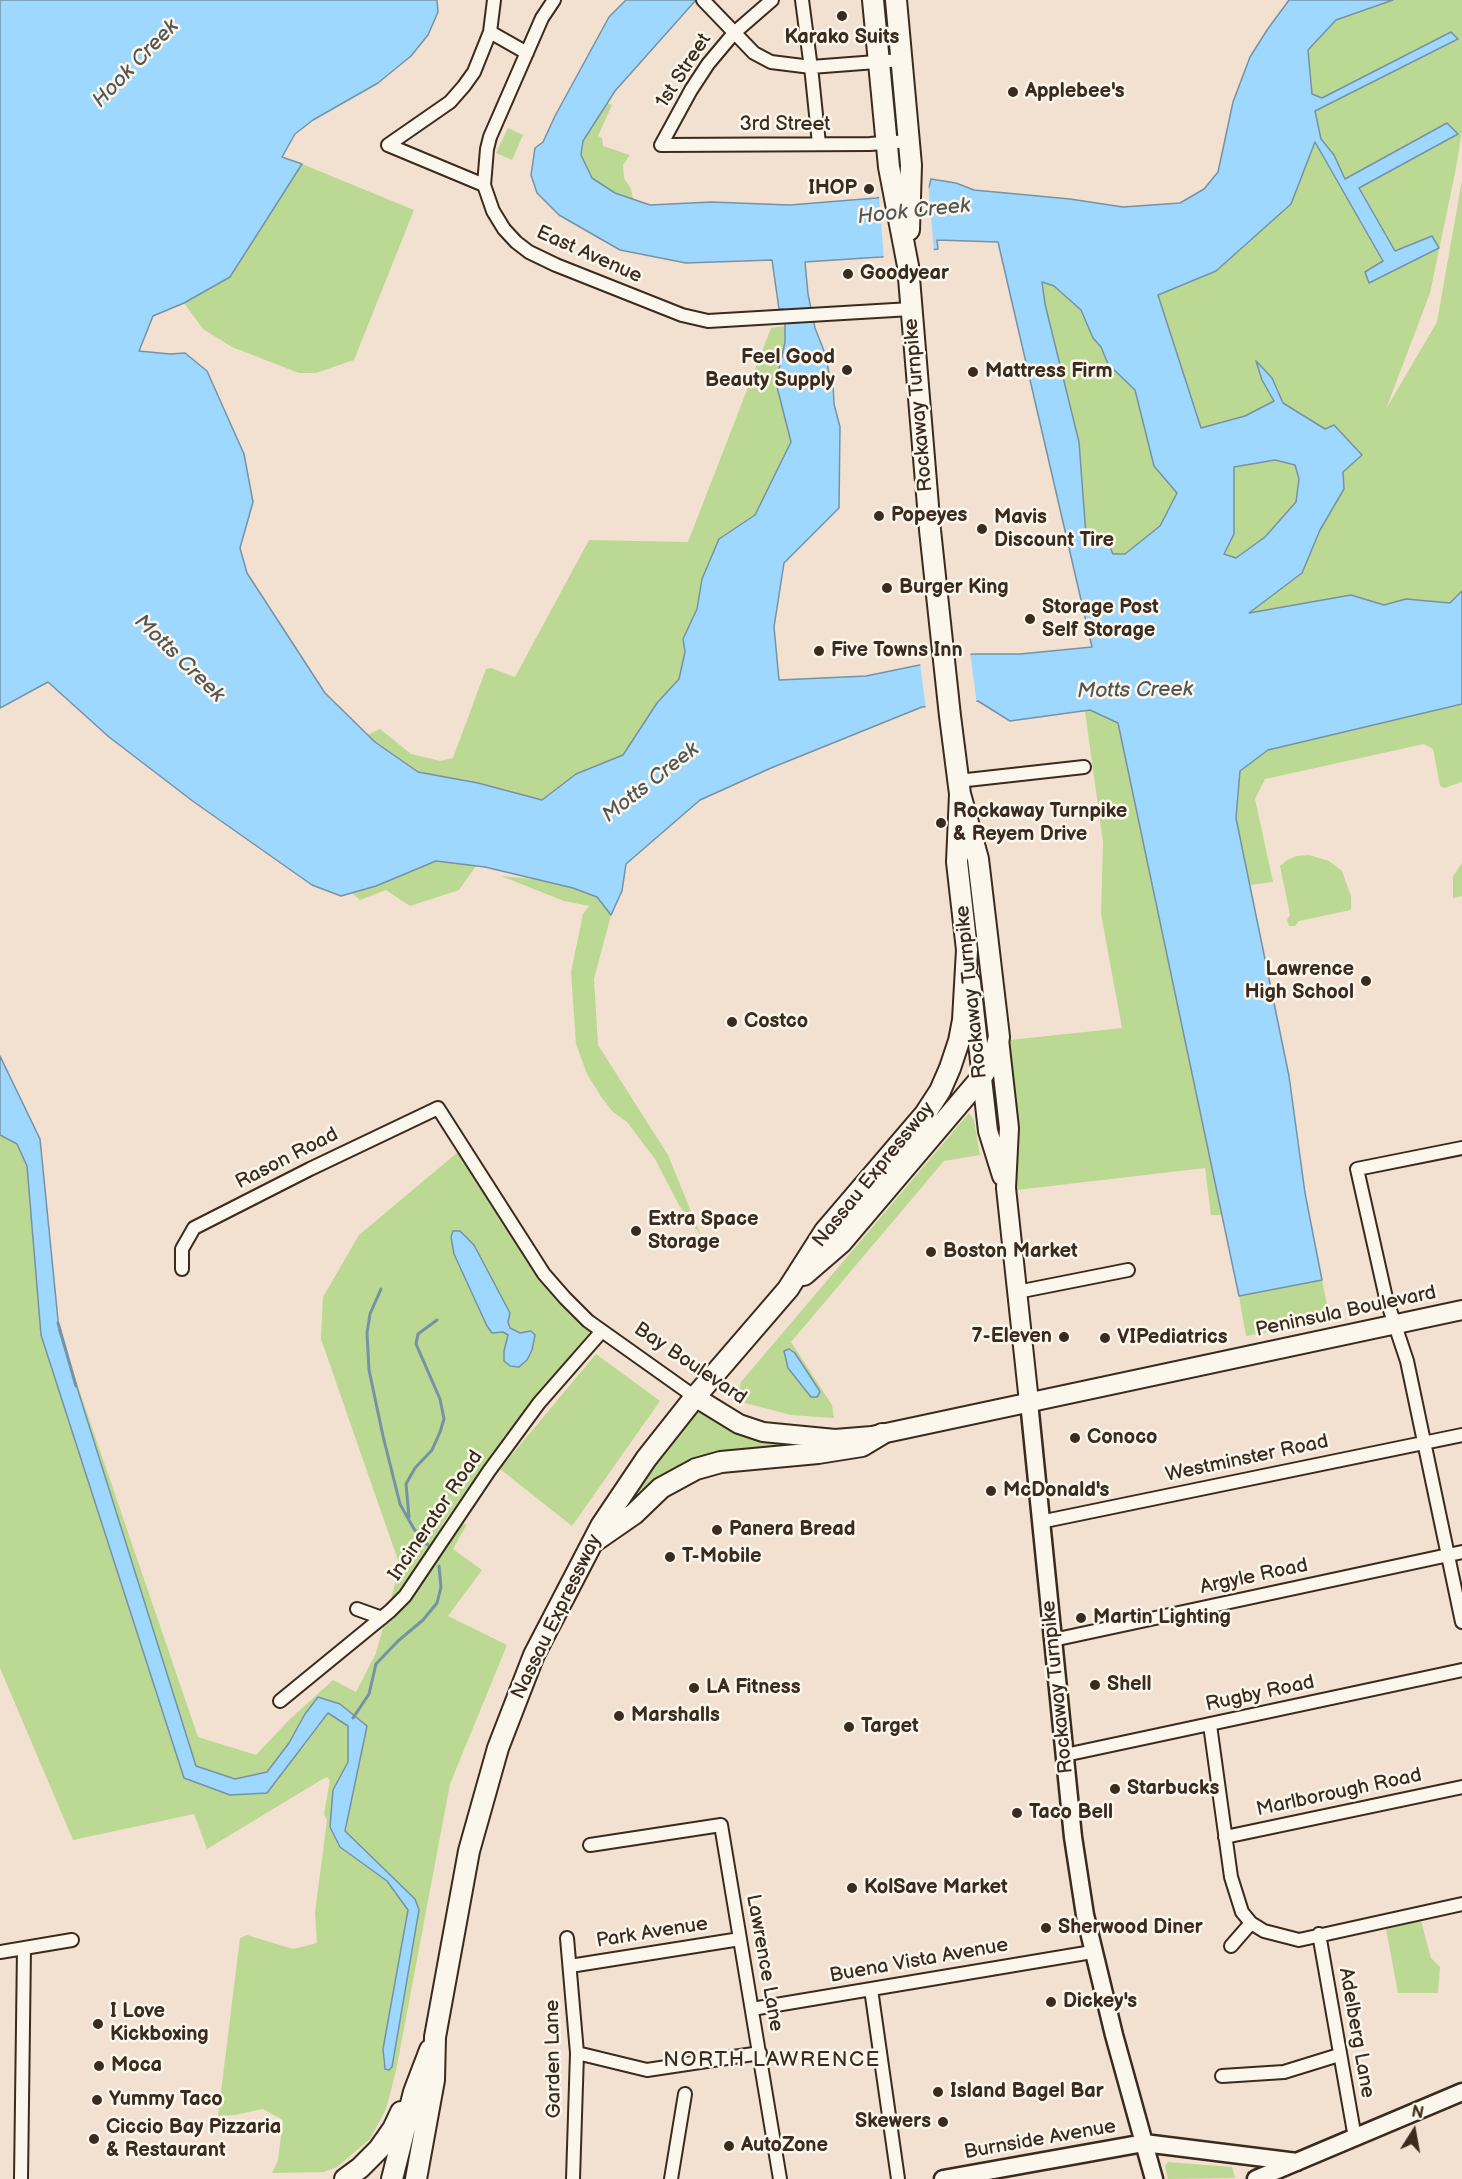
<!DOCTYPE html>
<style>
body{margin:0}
#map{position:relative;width:1462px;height:2179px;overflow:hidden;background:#f2e1d0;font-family:"Balsamiq Sans",sans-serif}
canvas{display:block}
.north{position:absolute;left:1384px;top:2101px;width:60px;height:60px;-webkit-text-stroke:4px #fbf7ec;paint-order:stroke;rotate:11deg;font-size:16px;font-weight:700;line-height:24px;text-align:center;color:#3b2a1e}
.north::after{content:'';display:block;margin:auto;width:21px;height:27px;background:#3b2a1e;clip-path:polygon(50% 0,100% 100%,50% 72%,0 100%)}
</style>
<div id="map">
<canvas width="1462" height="2179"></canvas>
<div class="north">N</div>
</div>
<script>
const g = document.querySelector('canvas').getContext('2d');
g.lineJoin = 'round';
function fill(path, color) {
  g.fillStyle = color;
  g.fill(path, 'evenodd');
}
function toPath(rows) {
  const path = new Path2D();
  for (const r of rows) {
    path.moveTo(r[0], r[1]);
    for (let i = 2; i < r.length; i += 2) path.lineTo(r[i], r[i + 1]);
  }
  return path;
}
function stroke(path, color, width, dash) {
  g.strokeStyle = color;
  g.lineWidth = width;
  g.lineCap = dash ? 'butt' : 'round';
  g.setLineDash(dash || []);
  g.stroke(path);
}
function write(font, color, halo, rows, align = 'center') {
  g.font = font + ' "Balsamiq Sans",sans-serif';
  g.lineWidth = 5;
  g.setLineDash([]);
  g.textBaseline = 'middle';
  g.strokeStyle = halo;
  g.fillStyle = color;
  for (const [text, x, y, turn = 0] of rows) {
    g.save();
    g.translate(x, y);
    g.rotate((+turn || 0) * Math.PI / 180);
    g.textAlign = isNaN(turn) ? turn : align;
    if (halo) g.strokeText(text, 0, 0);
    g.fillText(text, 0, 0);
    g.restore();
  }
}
fill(toPath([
 [1393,0,1462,0,1462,132,1455,173,1430,293,1386,409,1437,322,1462,180,1462,591,1450,603,1406,599,1385,605,1351,595,1247,613,1302,573,1320,530,1325,429,1283,403,1272,378,1262,380,1274,401,1245,416,1201,429,1157,295,1216,271,1291,204,1315,141,1383,262,1432,236,1395,252,1359,188,1457,134,1447,124,1345,179,1334,155,1321,139,1315,110,1458,40,1451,33,1322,98,1312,94,1308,50,1336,20],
 [607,103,612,105,598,136,602,138,603,146,630,155,623,165,624,178,631,189,633,199,615,193,592,178,581,155,583,141],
 [508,128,523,135,512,160,496,153],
 [302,164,414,210,354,360,316,373,299,373,232,347,203,329,184,303,231,277],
 [1041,282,1054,286,1081,310,1093,338,1101,347,1108,364,1135,390,1154,466,1177,493,1160,526,1125,554,1113,554,1086,535,1079,442,1045,304],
 [785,326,785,342,776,383,791,442,755,515,719,539,702,579,697,609,683,639,685,652,679,679,657,703,623,755,576,774,542,800,478,783,418,772,375,742,367,735,380,729,411,754,441,761,453,758,486,669,491,668,515,677,589,540,688,542,771,328],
 [1275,460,1295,465,1299,479,1296,502,1265,537,1236,558,1224,554,1234,534,1234,467],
 [1462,704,1462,782,1444,788,1440,786,1433,749,1424,744,1265,779,1255,799,1273,882,1250,885,1236,818,1240,771,1268,750],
 [1090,710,1118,723,1222,1215,1211,1215,1205,1168,1008,1191,1001,1041,1122,1028,1101,914,1103,842,1085,711],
 [1309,855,1329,861,1342,871,1351,896,1351,910,1299,921,1295,926,1289,926,1287,920,1290,915,1280,866,1287,860,1297,856],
 [435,861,476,866,459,890,410,906,386,890,360,900,352,893,376,886],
 [1462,863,1462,896,1453,898,1453,876],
 [501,876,533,879,573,888,597,897,611,915,594,979,598,1045,668,1155,701,1236,679,1205,655,1159,627,1122,613,1112,602,1098,587,1074,576,1044,571,972,583,914,589,906,564,901],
 [969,1113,974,1120,980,1155,944,1161,791,1342,832,1405,834,1418,791,1415,745,1403,738,1394,741,1382],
 [795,1353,819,1390,815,1397,811,1397,788,1368],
 [0,1135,17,1144,27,1166,30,1198,32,1199,33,1240,41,1335,184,1778,230,1795,302,1749,329,1713,348,1726,348,1762,333,1790,340,1847,387,1881,408,1910,383,2049,383,2061,385,2069,389,2070,392,2067,418,1920,415,1899,345,1831,366,1726,340,1704,305,1714,289,1743,267,1772,235,1779,196,1766,67,1354,198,1737,256,1755,289,1720,333,1680,356,1692,376,1653,400,1566,321,1339,323,1297,359,1235,458,1152,515,1239,594,1327,505,1435,442,1525,467,1524,453,1549,482,1570,448,1616,507,1645,450,1784,396,2071,386,2109,370,2139,337,2167,324,2172,272,2173,278,2160,283,2120,263,2109,235,2115,218,2116,240,1938,247,1935,293,1949,317,1943,315,1913,327,1820,324,1814,330,1780,327,1777,321,1780,207,1849,194,1814,73,1840,0,1668],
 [1322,1280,1330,1320,1246,1336,1239,1296],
 [596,1354,660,1401,572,1526,500,1469],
 [689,1405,741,1432,763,1439,819,1450,680,1468,656,1479,615,1509],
 [1421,1921,1431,1958,1440,1967,1438,1993,1398,1993,1386,1929],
 [1168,2162,1232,2167,1235,2178,1168,2179,1165,2166]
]), '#bbd992');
const water = toPath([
 [0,0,437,0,438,12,428,35,411,56,378,83,313,120,295,134,282,157,302,164,230,277,184,303,153,316,139,351,170,354,185,353,207,371,244,454,253,502,240,548,247,573,325,693,375,742,418,772,478,783,542,800,576,774,623,755,657,703,679,679,685,652,683,639,697,609,702,579,719,539,755,515,791,442,776,383,785,342,785,326,784,309,779,309,772,260,686,263,620,250,559,215,537,193,531,175,535,148,543,142,555,116,609,17,626,0,696,0,615,91,583,141,581,155,592,178,615,193,650,205,711,202,790,205,876,198,920,191,929,187,931,179,956,183,974,190,1070,199,1123,207,1180,203,1204,189,1218,172,1233,102,1250,57,1267,30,1289,0,1393,0,1336,20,1308,50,1312,94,1322,98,1451,32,1458,39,1315,111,1321,139,1334,155,1345,179,1447,123,1458,134,1359,188,1395,251,1432,236,1439,248,1369,283,1365,272,1383,261,1315,142,1291,204,1216,271,1158,295,1201,428,1245,416,1274,401,1262,380,1256,361,1272,378,1283,403,1325,429,1334,425,1362,455,1343,472,1344,489,1320,530,1302,573,1249,613,1351,595,1384,605,1406,599,1450,603,1462,591,1462,704,1268,750,1240,771,1236,818,1289,1076,1305,1193,1322,1280,1239,1296,1118,723,1090,710,1010,721,978,701,922,707,771,768,700,800,626,864,622,891,611,915,597,897,573,888,485,867,436,861,376,886,341,896,312,885,194,802,109,737,48,682,0,708,0,0],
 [937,240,998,242,1092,647,1020,654,973,654,866,676,779,680,774,627,784,563,839,508,840,427,834,404,833,384,831,385,826,356,815,328,808,294,805,262,881,257,938,249,937,240],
 [1042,282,1054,286,1081,310,1093,338,1101,347,1108,364,1135,390,1154,466,1177,493,1160,526,1125,554,1113,554,1108,542,1095,542,1086,535,1079,442,1045,304,1042,282],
 [1275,460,1295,465,1299,479,1296,502,1265,537,1236,558,1224,554,1234,534,1234,467,1275,460],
 [0,1056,40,1139,59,1330,196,1766,235,1779,267,1772,289,1743,305,1714,318,1697,340,1704,367,1726,345,1831,415,1899,419,1910,392,2067,389,2070,385,2069,383,2049,408,1910,387,1881,340,1847,330,1827,333,1790,348,1762,348,1726,328,1713,267,1793,230,1795,184,1778,41,1335,27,1166,17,1144,0,1135,0,1056],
 [453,1231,460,1231,474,1245,510,1313,508,1322,510,1328,520,1333,531,1331,535,1335,532,1350,527,1360,519,1367,510,1366,504,1361,504,1351,508,1335,503,1332,492,1333,487,1326,454,1254,451,1237,453,1231],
 [789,1349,795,1353,819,1390,820,1392,817,1397,811,1397,788,1368,784,1351,789,1349]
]);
fill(water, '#9ed8fe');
stroke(water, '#7692a4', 1.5);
fill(toPath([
 [928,180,934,253,884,260,879,195,919,188,926,185],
 [970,651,977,705,926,710,920,662]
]), '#f2e1d0');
stroke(toPath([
 [381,1289,370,1314,367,1333,369,1370,383,1436,400,1504,414,1529,428,1545],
 [58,1323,76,1386],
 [409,1517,406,1484,415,1468,432,1450,440,1432,444,1419,440,1399,416,1344,418,1334,437,1320],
 [353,1718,369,1694,376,1664,398,1641,423,1620,437,1603,441,1587,439,1566]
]), '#7692a4', 3);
const minor = toPath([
 [554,0,542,18,490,137,487,149,484,185,493,211,504,229,516,242,529,252,556,265,682,315,708,321,911,309],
 [703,0,754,53,771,62,811,67,902,60],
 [772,0,734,33,708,64,691,90,661,145,870,144,909,141],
 [802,0,812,76,819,144],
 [490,32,527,53],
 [388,145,450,102,464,86,474,72,490,32,494,0],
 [388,145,484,185],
 [958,781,1084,767],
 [1462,1148,1357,1169,1386,1298,1407,1361,1462,1622],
 [182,1269,182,1249,194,1228,310,1169,438,1108,544,1274,565,1298,588,1321,695,1397],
 [1017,1292,1128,1270],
 [1040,1522,1462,1435],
 [357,1609,382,1618],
 [1053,1640,1462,1552],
 [280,1701,390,1611,405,1596,489,1471,539,1403,602,1331],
 [1210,1725,1231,1877,1242,1912,1251,1923,1264,1931,1299,1940,1462,1904],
 [1065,1755,1462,1670],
 [1225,1837,1462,1787],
 [590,1845,721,1825,780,2179],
 [1319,1934,1355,2138],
 [567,1938,577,2053,573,2179],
 [1231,1946,1251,1923],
 [0,1952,72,1940],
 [570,1966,740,1939],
 [871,1989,898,2179],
 [752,2009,1092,1952],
 [577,2053,647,2070,760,2053],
 [1222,2076,1284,2072,1339,2055],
 [21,2179,24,1948],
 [671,2179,685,2094]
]);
const secondary = toPath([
 [1029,1402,1073,1837,1085,1915,1114,2035,1154,2179],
 [943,2179,1144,2143,1297,2162],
 [1256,2179,1462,2092]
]);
const primary = toPath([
 [971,982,988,1131,1002,1176],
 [999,1039,1009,1128,1006,1188,1029,1402],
 [695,1397,739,1424,763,1432,835,1439,872,1436,1462,1310]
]);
const trunk = toPath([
 [896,0,911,165,909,230],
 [804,1275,841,1243,981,1078,994,1057,999,1037,978,859,960,794,950,716,930,530,908,266,889,167,873,0],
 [595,1541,634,1514,661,1488,696,1469,721,1462,818,1453,862,1446,882,1434],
 [345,2179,360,2168,379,2149,393,2129,401,2112],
 [392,2179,414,2092,430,2050],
 [416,2179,434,2080,435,2037,469,1851,498,1748,534,1655,601,1526,646,1459,695,1397,788,1289,825,1231,925,1114,940,1091,950,1068,959,1041,963,1020,967,950,957,862,960,794]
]);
stroke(minor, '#3b2a1e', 16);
stroke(secondary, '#3b2a1e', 21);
stroke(primary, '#3b2a1e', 22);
stroke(trunk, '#3b2a1e', 24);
stroke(minor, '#fbf7ec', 12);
stroke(secondary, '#fbf7ec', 16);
stroke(primary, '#fbf7ec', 18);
stroke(trunk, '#fbf7ec', 20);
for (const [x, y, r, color] of [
 [842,16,6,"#3b2a1e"],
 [1013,92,6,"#3b2a1e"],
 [869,189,6,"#3b2a1e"],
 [848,274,6,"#3b2a1e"],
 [847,370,6,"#3b2a1e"],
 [973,372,6,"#3b2a1e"],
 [879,516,6,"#3b2a1e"],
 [982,529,6,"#3b2a1e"],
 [887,588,6,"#3b2a1e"],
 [1030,619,6,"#3b2a1e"],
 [819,651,6,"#3b2a1e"],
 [941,823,6,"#3b2a1e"],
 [1366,981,6,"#3b2a1e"],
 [732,1022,6,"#3b2a1e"],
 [636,1231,6,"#3b2a1e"],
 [931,1252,6,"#3b2a1e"],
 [1064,1337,6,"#3b2a1e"],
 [1105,1338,6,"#3b2a1e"],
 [1075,1438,6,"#3b2a1e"],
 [991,1491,6,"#3b2a1e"],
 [717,1530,6,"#3b2a1e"],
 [670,1557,6,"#3b2a1e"],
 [1081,1618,6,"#3b2a1e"],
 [1095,1685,6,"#3b2a1e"],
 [694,1688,6,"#3b2a1e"],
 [619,1716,6,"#3b2a1e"],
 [849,1727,6,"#3b2a1e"],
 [1115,1789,6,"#3b2a1e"],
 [1017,1813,6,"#3b2a1e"],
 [852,1888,6,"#3b2a1e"],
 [1046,1928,6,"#3b2a1e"],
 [1051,2002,6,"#3b2a1e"],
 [98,2024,6,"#3b2a1e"],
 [99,2066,6,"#3b2a1e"],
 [938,2092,6,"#3b2a1e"],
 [97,2100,6,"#3b2a1e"],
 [943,2122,6,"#3b2a1e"],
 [94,2139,6,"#3b2a1e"],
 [729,2146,6,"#3b2a1e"]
]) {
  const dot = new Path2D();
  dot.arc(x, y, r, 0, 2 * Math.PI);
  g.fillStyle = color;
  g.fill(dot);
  stroke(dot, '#fbf7ec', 2);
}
write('bold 20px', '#3b2a1e', '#fbf7ec', [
 ["Karako Suits",842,38,"center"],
 ["Applebee's",1025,92],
 ["IHOP",857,189,"right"],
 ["Goodyear",860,274],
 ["Feel Good",835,358,"right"],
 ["Beauty Supply",835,381,"right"],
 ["Mattress Firm",985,372],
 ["Popeyes",891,516],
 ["Mavis",994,518],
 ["Discount Tire",994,541],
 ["Burger King",899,588],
 ["Storage Post",1042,608],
 ["Self Storage",1042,631],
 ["Five Towns Inn",831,651],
 ["Rockaway Turnpike",953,812],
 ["& Reyem Drive",953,835],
 ["Lawrence",1354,970,"right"],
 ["High School",1354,993,"right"],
 ["Costco",744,1022],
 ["Extra Space",648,1220],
 ["Storage",648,1243],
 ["Boston Market",943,1252],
 ["7-Eleven",1052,1337,"right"],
 ["VIPediatrics",1117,1338],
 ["Conoco",1087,1438],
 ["McDonald's",1003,1491],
 ["Panera Bread",729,1530],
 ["T-Mobile",682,1557],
 ["Martin Lighting",1093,1618],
 ["Shell",1107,1685],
 ["LA Fitness",706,1688],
 ["Marshalls",631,1716],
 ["Target",861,1727],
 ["Starbucks",1127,1789],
 ["Taco Bell",1029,1813],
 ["KolSave Market",864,1888],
 ["Sherwood Diner",1058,1928],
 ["Dickey's",1063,2002],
 ["I Love",110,2012],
 ["Kickboxing",110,2035],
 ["Moca",111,2066],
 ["Island Bagel Bar",950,2092],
 ["Yummy Taco",109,2100],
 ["Skewers",931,2122,"right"],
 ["Ciccio Bay Pizzaria",106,2128],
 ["& Restaurant",106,2151],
 ["AutoZone",741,2146]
], 'left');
write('20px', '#3b2a1e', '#fbf7ec', [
 ["1st Street",684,71,-57],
 ["3rd Street",785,125],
 ["East Avenue",589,255,24],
 ["Rockaway Turnpike",919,405,-95],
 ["Rockaway Turnpike",972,992,-96],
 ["Rason Road",287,1159,-27],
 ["Nassau Expressway",874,1175,-51],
 ["Peninsula Boulevard",1346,1312,-12],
 ["Bay Boulevard",690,1364,34],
 ["Westminster Road",1247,1459,-12],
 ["Incinerator Road",436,1516,-56],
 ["Argyle Road",1254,1577,-12],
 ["Nassau Expressway",557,1617,-64],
 ["Rockaway Turnpike",1058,1687,-96],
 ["Rugby Road",1260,1694,-12],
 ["Marlborough Road",1339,1793,-12],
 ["Park Avenue",652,1933,-9],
 ["Buena Vista Avenue",919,1961,-10],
 ["Lawrence Lane",764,1963,80],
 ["Adelberg Lane",1356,2033,80],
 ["Garden Lane",554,2059,-91],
 ["Burnside Avenue",1040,2140,-10]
]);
write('italic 21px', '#545656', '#fbf7ec', [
 ["Hook Creek",136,64,-46],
 ["Hook Creek",914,212,-6],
 ["Motts Creek",179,659,44],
 ["Motts Creek",1135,691,-1],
 ["Motts Creek",651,783,-38]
]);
g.letterSpacing = '1.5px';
write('21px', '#3b2a1e', '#fbf7ec', [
 ["NORTH LAWRENCE",772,2061]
]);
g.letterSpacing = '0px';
</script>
